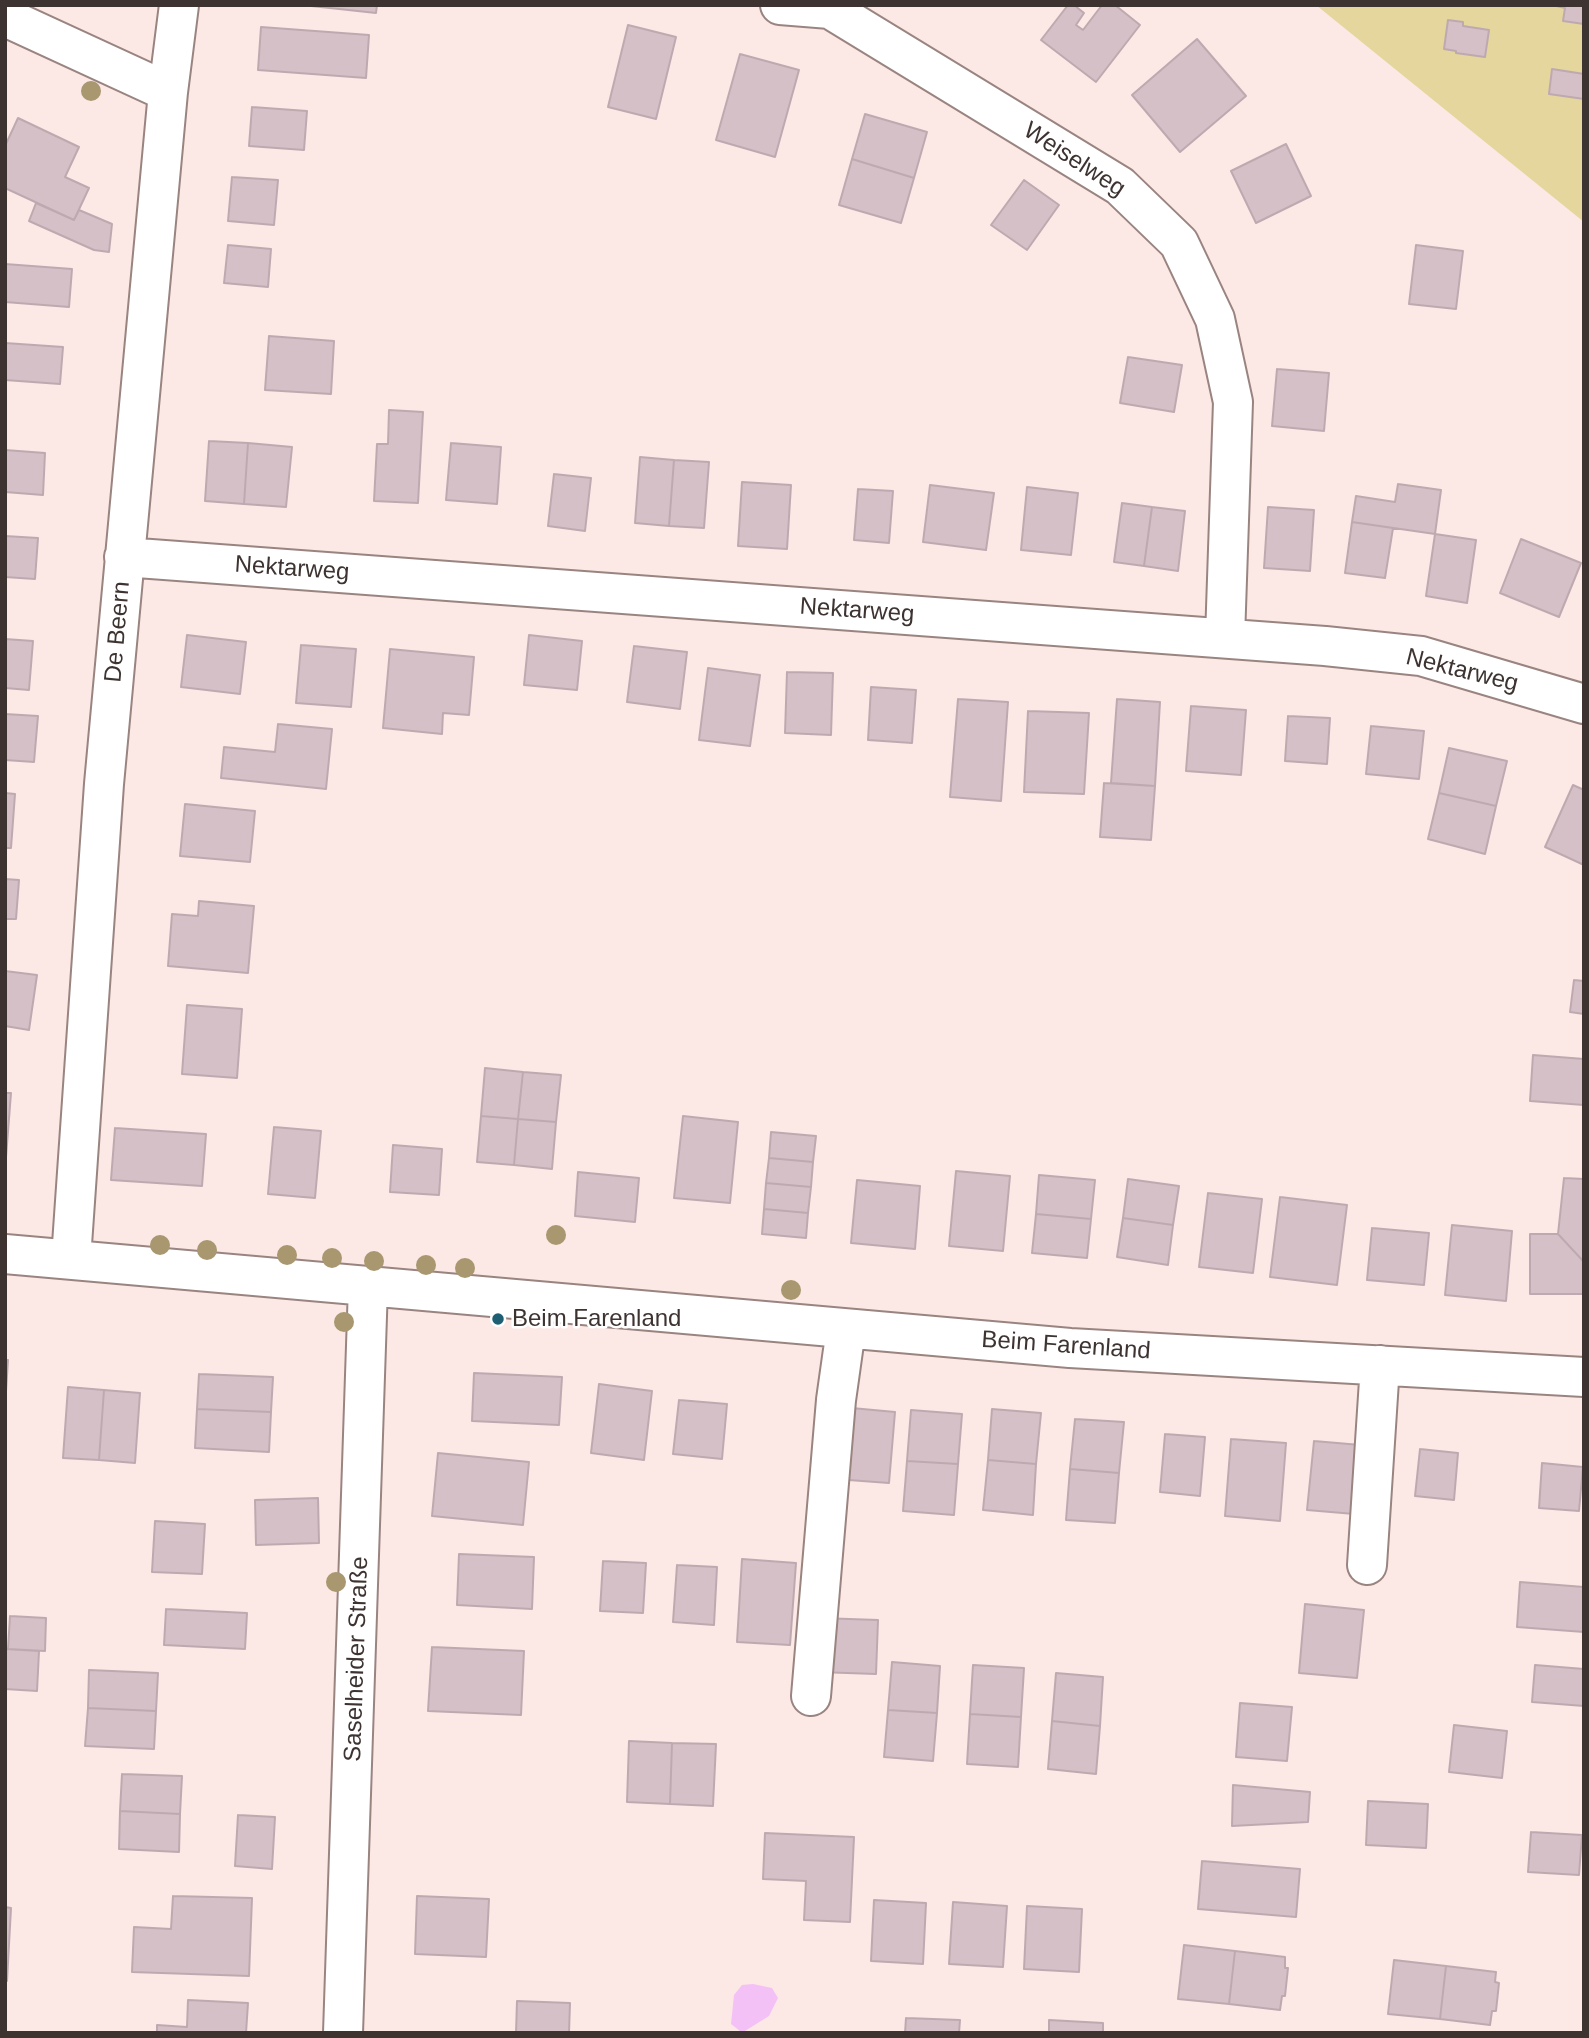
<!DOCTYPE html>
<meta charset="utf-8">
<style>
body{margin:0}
#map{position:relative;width:1589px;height:2038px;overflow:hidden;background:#fce8e5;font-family:Arial,sans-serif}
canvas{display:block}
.frame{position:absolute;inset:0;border:7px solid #3d3432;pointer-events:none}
</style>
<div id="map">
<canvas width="1589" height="2038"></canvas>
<div class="frame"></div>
</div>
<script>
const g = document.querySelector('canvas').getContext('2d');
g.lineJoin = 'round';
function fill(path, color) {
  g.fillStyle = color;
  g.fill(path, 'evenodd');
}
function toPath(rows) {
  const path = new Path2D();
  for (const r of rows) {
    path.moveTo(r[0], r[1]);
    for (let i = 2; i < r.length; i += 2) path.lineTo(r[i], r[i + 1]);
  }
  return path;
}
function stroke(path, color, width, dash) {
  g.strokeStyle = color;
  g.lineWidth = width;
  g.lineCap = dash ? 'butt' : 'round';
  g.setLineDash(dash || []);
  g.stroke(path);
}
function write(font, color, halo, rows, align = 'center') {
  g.font = font + ' Arial,sans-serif';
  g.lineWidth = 5;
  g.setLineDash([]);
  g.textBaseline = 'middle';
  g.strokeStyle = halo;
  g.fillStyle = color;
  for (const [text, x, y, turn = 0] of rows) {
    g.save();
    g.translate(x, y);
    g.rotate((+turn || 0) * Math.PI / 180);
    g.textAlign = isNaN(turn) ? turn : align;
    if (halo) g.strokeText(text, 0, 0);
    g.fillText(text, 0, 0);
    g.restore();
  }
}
fill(toPath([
 [1316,5,1584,5,1584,222,1474,133]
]), '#e4d69c');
fill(toPath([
 [753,1984,772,1988,778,1998,769,2016,745,2031,740,2031,731,2024,734,1995,742,1985]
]), '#f4c1f7');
const building = toPath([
 [302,5,377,5,376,13,302,5],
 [1068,5,1074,5,1084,13,1076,25,1083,30,1102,5,1115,5,1140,25,1096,82,1041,40,1068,5],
 [1552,5,1584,5,1584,24,1563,21,1565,8,1552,5],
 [1448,20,1463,22,1463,26,1489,30,1485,57,1456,53,1456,51,1444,49,1448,20],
 [628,25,676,37,656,119,608,107,628,25],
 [261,27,369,35,366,78,258,70,261,27],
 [1197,39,1246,96,1180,152,1132,95,1197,39],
 [740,54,799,70,775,157,716,140,740,54],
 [1552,69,1584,74,1584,99,1549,94,1552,69],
 [252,107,307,111,304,150,249,146,252,107],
 [865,114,927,132,914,178,852,159,865,114],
 [18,118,79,147,65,177,89,188,74,220,5,188,5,146,18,118],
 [1286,144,1311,196,1256,223,1231,171,1286,144],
 [852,159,914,178,901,223,839,205,852,159],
 [232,177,278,180,274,225,228,221,232,177],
 [1024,180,1059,205,1027,250,991,225,1024,180],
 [36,203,74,220,79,210,112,224,109,252,94,250,29,221,36,203],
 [228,245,271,249,268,287,224,283,228,245],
 [1416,245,1463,251,1456,309,1409,304,1416,245],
 [5,264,72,269,69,307,5,302,5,264],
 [269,336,334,341,331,394,265,390,269,336],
 [5,343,63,347,60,384,5,380,5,343],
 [1128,357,1182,365,1174,412,1120,403,1128,357],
 [1277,369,1329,373,1324,431,1272,426,1277,369],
 [389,410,423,412,418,503,374,501,377,444,388,444,389,410],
 [209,441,248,443,244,504,205,501,209,441],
 [248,443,292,447,286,507,244,504,248,443],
 [451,443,501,447,497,504,446,500,451,443],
 [5,450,45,453,43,495,5,492,5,450],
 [640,457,674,460,669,526,635,523,640,457],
 [674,460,709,462,704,528,669,526,674,460],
 [554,474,591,478,585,531,548,526,554,474],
 [742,482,791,485,787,549,738,546,742,482],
 [1398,484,1441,490,1435,534,1352,522,1356,496,1395,502,1398,484],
 [930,485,994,493,986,550,923,542,930,485],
 [1027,487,1078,493,1071,555,1021,550,1027,487],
 [858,489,893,491,889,543,854,540,858,489],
 [1122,503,1152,507,1144,566,1114,562,1122,503],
 [1152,507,1185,511,1178,571,1144,566,1152,507],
 [1268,507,1314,510,1310,571,1264,568,1268,507],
 [1352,522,1393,528,1385,578,1345,573,1352,522],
 [1435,534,1476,540,1467,603,1426,596,1435,534],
 [5,536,38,538,35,579,5,577,5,536],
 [1521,539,1581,563,1559,617,1500,593,1521,539],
 [187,635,246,642,240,694,181,687,187,635],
 [529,635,582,641,577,690,524,685,529,635],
 [5,639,33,641,29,690,5,688,5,639],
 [301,645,356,649,351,707,296,703,301,645],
 [634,646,687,652,680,709,627,702,634,646],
 [390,649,474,657,469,715,443,713,442,734,383,728,390,649],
 [708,668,760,675,750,746,699,740,708,668],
 [787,672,833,673,831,735,785,733,787,672],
 [871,687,916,690,912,743,868,740,871,687],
 [958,699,1008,702,1001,801,950,797,958,699],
 [1117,699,1160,702,1155,786,1111,783,1117,699],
 [1191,706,1246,710,1241,775,1186,771,1191,706],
 [1028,711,1089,713,1084,794,1024,792,1028,711],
 [5,714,38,716,34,762,5,760,5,714],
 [1288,716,1330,718,1327,764,1285,761,1288,716],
 [278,724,332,729,326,789,221,778,224,747,275,752,278,724],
 [1371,726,1424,731,1419,779,1366,774,1371,726],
 [1449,748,1507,761,1496,806,1439,793,1449,748],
 [1104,783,1155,786,1151,840,1100,837,1104,783],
 [1573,785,1584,790,1584,865,1545,847,1573,785],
 [5,793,15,794,11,848,5,848,5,793],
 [1439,793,1496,806,1485,854,1428,839,1439,793],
 [185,804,255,811,250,862,180,856,185,804],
 [5,879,19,880,16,919,5,919,5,879],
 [199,901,254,906,248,973,168,966,172,914,198,916,199,901],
 [5,971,37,975,29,1030,5,1026,5,971],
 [1574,980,1584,981,1584,1014,1570,1012,1574,980],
 [187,1005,242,1009,237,1078,182,1074,187,1005],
 [1533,1055,1584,1059,1584,1105,1530,1101,1533,1055],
 [485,1068,523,1072,518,1119,481,1116,485,1068],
 [523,1072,561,1075,556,1122,518,1119,523,1072],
 [5,1093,11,1093,5,1170,5,1093],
 [481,1116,518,1119,514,1165,477,1162,481,1116],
 [683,1116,738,1122,730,1203,674,1198,683,1116],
 [518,1119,556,1122,552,1169,514,1165,518,1119],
 [274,1127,321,1131,315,1198,268,1194,274,1127],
 [115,1128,206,1134,202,1186,111,1180,115,1128],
 [771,1132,816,1136,813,1162,769,1158,771,1132],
 [393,1145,442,1149,439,1195,390,1192,393,1145],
 [769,1158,813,1162,811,1187,766,1183,769,1158],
 [956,1171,1010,1176,1003,1251,949,1246,956,1171],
 [578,1172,639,1178,635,1222,575,1216,578,1172],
 [1039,1175,1095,1180,1091,1219,1036,1214,1039,1175],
 [1564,1178,1584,1179,1584,1262,1558,1234,1564,1178],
 [1128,1179,1179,1186,1173,1225,1123,1218,1128,1179],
 [857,1180,920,1186,915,1249,851,1243,857,1180],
 [766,1183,811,1187,808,1213,764,1209,766,1183],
 [1208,1193,1262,1199,1253,1273,1199,1267,1208,1193],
 [1280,1197,1347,1205,1337,1285,1270,1277,1280,1197],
 [764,1209,808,1213,806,1238,762,1234,764,1209],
 [1036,1214,1091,1219,1087,1258,1032,1253,1036,1214],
 [1123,1218,1173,1225,1168,1265,1117,1257,1123,1218],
 [1452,1225,1512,1231,1506,1301,1445,1295,1452,1225],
 [1372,1228,1429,1233,1424,1285,1367,1280,1372,1228],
 [1530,1234,1558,1234,1584,1262,1584,1294,1530,1294,1530,1234],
 [5,1360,8,1360,5,1407,5,1360],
 [474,1373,562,1377,559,1425,472,1421,474,1373],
 [199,1374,273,1377,271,1412,197,1409,199,1374],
 [599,1384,652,1391,644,1460,591,1453,599,1384],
 [68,1387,104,1390,99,1460,63,1458,68,1387],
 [104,1390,140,1393,135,1463,99,1460,104,1390],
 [679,1400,727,1404,722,1459,673,1454,679,1400],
 [841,1407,895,1412,889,1483,835,1479,841,1407],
 [197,1409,271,1412,269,1452,195,1448,197,1409],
 [992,1409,1041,1413,1036,1464,988,1460,992,1409],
 [911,1410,962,1414,958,1464,907,1461,911,1410],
 [1075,1419,1124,1422,1119,1473,1070,1469,1075,1419],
 [1165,1434,1205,1437,1200,1496,1160,1492,1165,1434],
 [1231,1439,1286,1443,1280,1521,1225,1516,1231,1439],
 [1314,1441,1372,1446,1366,1515,1307,1510,1314,1441],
 [1420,1449,1458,1453,1454,1500,1415,1496,1420,1449],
 [438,1453,529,1462,523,1525,432,1516,438,1453],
 [988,1460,1036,1464,1033,1515,983,1510,988,1460],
 [907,1461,958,1464,954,1515,903,1511,907,1461],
 [1542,1463,1583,1467,1579,1511,1539,1508,1542,1463],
 [1070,1469,1119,1473,1115,1523,1066,1520,1070,1469],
 [318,1498,319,1543,256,1545,255,1500,318,1498],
 [155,1521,205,1524,202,1574,152,1572,155,1521],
 [459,1554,534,1557,532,1609,457,1605,459,1554],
 [742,1559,796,1563,790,1645,737,1642,742,1559],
 [603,1561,646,1563,643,1613,600,1611,603,1561],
 [677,1565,717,1567,714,1625,673,1622,677,1565],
 [1520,1582,1584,1587,1584,1632,1517,1627,1520,1582],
 [1305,1604,1364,1610,1357,1678,1299,1673,1305,1604],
 [166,1609,247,1613,245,1649,164,1645,166,1609],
 [10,1616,46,1618,45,1651,8,1649,10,1616],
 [820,1618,878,1620,876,1674,818,1672,820,1618],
 [432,1647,524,1651,521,1715,428,1711,432,1647],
 [5,1649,39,1651,37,1691,5,1689,5,1649],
 [892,1662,940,1666,937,1713,888,1710,892,1662],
 [973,1665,1024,1668,1021,1717,970,1714,973,1665],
 [1535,1665,1584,1669,1584,1706,1532,1702,1535,1665],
 [89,1670,158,1673,156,1711,88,1708,89,1670],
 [1056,1673,1103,1677,1100,1726,1052,1721,1056,1673],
 [1240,1703,1292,1707,1287,1761,1236,1757,1240,1703],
 [88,1708,156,1711,154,1749,85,1746,88,1708],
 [888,1710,937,1713,933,1761,884,1757,888,1710],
 [970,1714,1021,1717,1018,1767,967,1764,970,1714],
 [1052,1721,1100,1726,1096,1774,1048,1769,1052,1721],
 [1454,1725,1507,1731,1502,1778,1449,1772,1454,1725],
 [629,1741,672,1743,670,1804,627,1802,629,1741],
 [672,1743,716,1744,713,1806,670,1804,672,1743],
 [122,1774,182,1776,180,1814,120,1811,122,1774],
 [1233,1785,1310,1792,1308,1822,1232,1826,1233,1785],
 [1368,1801,1428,1804,1426,1848,1366,1845,1368,1801],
 [120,1811,180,1814,179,1852,119,1849,120,1811],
 [238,1815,275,1817,272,1869,235,1866,238,1815],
 [1531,1832,1582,1835,1579,1875,1528,1872,1531,1832],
 [765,1833,854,1837,850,1922,804,1920,806,1881,763,1879,765,1833],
 [1202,1861,1300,1869,1296,1917,1198,1909,1202,1861],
 [173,1896,252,1898,249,1976,132,1972,134,1927,171,1929,173,1896],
 [417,1896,489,1899,486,1957,415,1954,417,1896],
 [874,1900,926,1903,923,1964,871,1961,874,1900],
 [953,1902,1007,1906,1003,1967,949,1964,953,1902],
 [1027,1906,1082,1909,1079,1972,1024,1969,1027,1906],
 [5,1907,11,1908,7,1981,5,1981,5,1907],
 [1184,1945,1235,1951,1229,2004,1178,1999,1184,1945],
 [1235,1951,1285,1957,1285,1968,1288,1968,1285,1996,1282,1996,1280,2010,1229,2004,1235,1951],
 [1394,1960,1446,1966,1440,2019,1388,2014,1394,1960],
 [1446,1966,1496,1972,1495,1982,1499,1983,1496,2011,1492,2011,1490,2025,1440,2019,1446,1966],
 [188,2000,248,2003,246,2033,157,2033,157,2025,187,2027,188,2000],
 [517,2001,570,2003,569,2033,516,2033,517,2001],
 [906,2018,960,2020,959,2033,905,2033,906,2018],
 [1049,2020,1103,2023,1103,2033,1049,2033,1049,2020]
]);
fill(building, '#d6c0c7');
stroke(building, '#bfa9b0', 2);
const minor = toPath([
 [780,5,830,9,1120,186,1179,243,1215,319,1233,402,1225,638],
 [5,17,168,92],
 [124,557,1325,646,1421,656,1584,704],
 [5,1254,1070,1348,1584,1377],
 [71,1259,104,784,168,92,179,5],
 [1367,1565,1380,1365],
 [811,1696,836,1400,846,1329],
 [343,2033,368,1286]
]);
stroke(minor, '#998480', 42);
stroke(minor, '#fff', 38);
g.fillStyle = '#a8976f';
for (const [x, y] of [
 [91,91],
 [556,1235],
 [160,1245],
 [207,1250],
 [287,1255],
 [332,1258],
 [374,1261],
 [426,1265],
 [465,1268],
 [791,1290],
 [344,1322],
 [336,1582]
]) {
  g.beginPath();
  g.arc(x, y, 10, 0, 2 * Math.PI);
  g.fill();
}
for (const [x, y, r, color] of [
 [498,1319,7,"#1f5f74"]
]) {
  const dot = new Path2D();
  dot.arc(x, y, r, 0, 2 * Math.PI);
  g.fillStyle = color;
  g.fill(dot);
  stroke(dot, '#fff', 2.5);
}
write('24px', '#3d3432', '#fff', [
 ["Weiselweg",1074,160,33],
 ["Nektarweg",292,569,4],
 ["Nektarweg",857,611,4],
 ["De Beern",118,632,-85],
 ["Nektarweg",1462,671,14],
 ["Beim Farenland",1066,1346,4],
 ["Saselheider Straße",357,1659,-88]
]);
write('24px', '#3d3432', '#fff', [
 ["Beim Farenland",512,1319]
], 'left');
</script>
